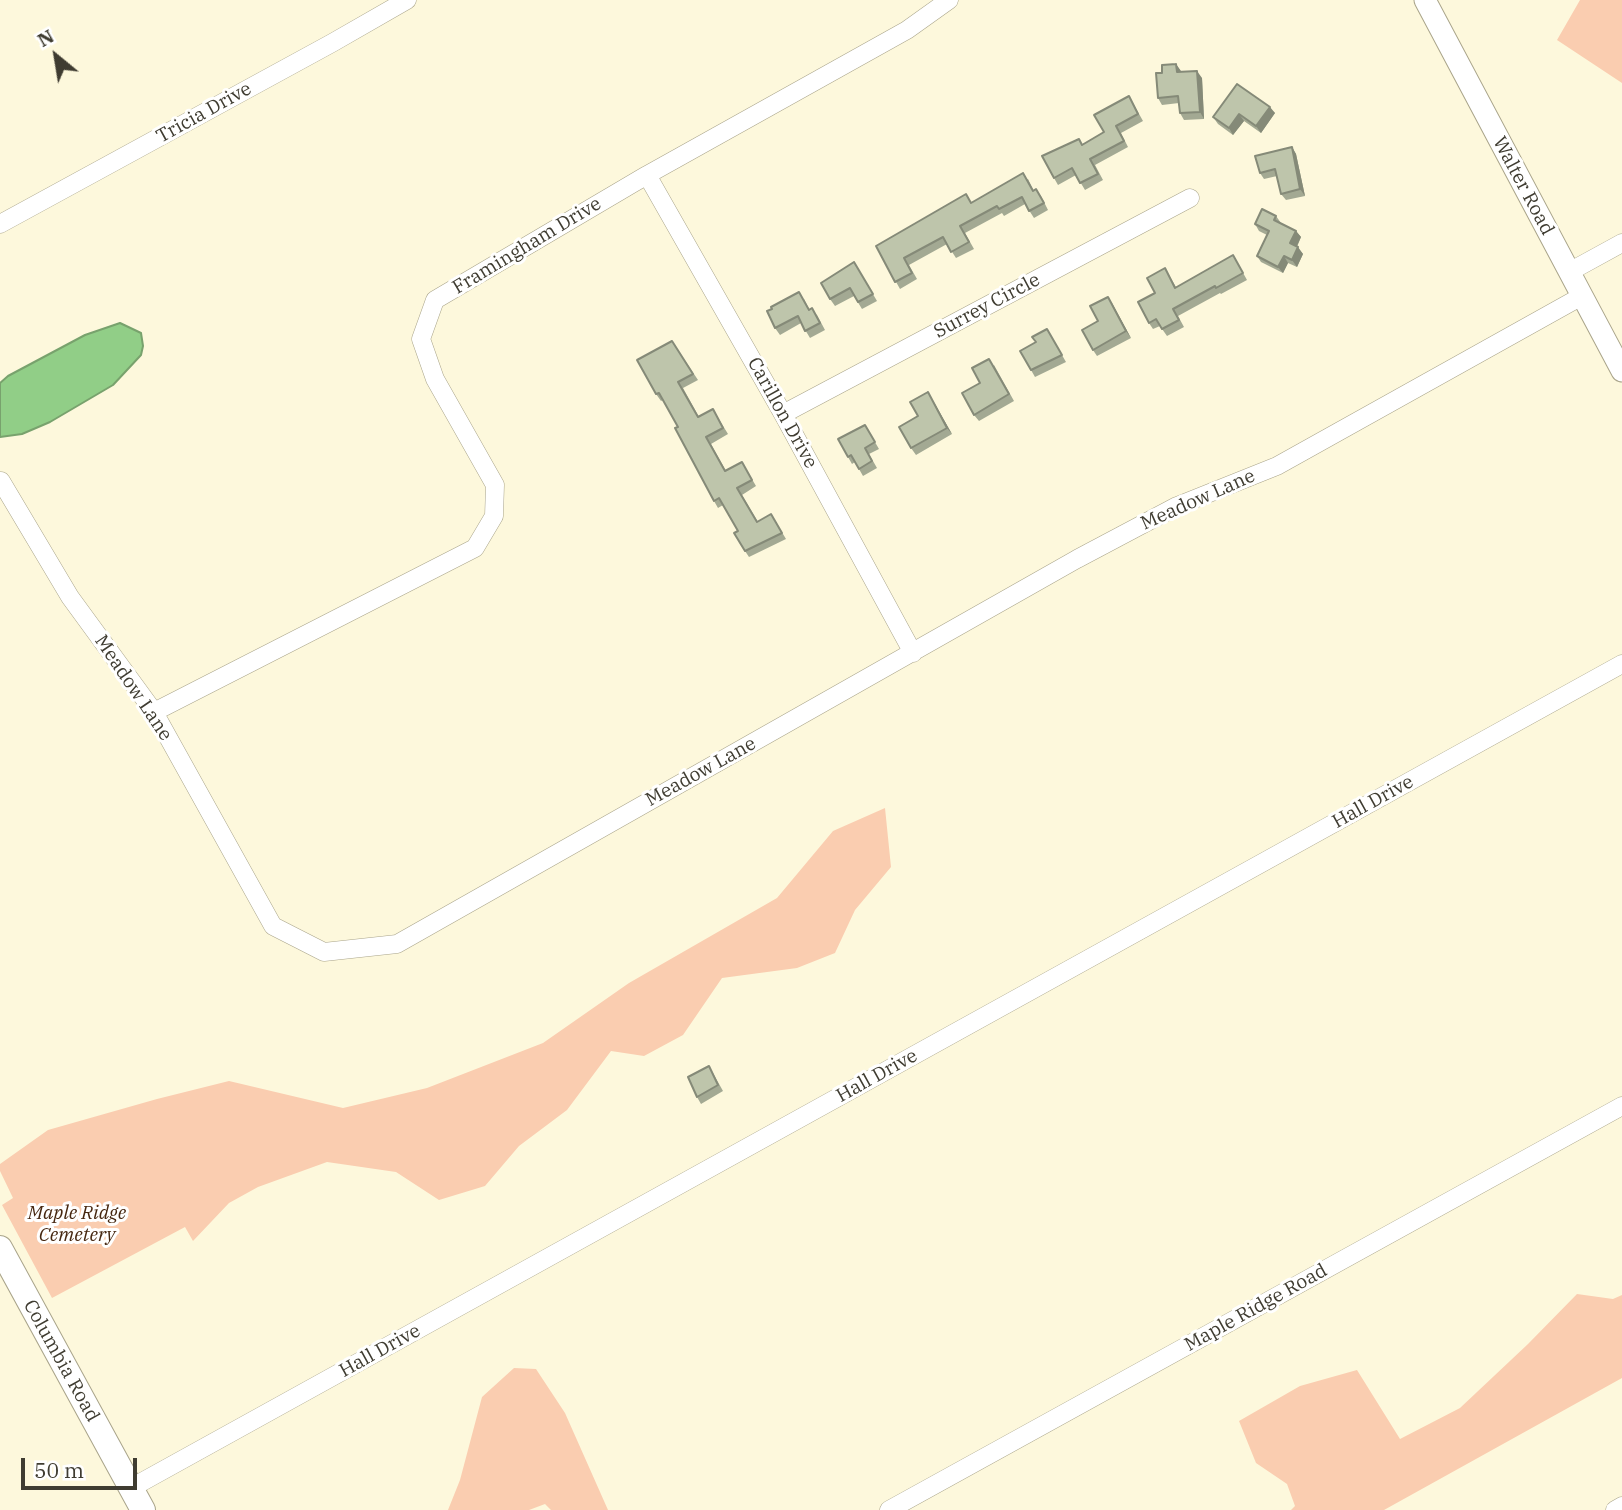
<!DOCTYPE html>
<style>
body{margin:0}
#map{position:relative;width:1622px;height:1510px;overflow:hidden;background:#fdf8dc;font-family:"IBM Plex Serif",serif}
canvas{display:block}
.north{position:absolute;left:21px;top:21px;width:70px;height:70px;-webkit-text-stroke:5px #fff;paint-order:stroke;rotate:330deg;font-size:19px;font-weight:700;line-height:28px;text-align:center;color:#3f3c31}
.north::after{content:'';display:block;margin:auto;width:24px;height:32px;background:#3f3c31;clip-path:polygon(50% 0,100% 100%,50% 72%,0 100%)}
.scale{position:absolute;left:21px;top:1458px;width:116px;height:32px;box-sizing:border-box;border:4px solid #3f3c31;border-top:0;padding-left:9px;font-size:21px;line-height:24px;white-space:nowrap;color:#3f3c31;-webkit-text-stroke:5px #fff;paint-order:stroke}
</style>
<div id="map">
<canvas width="1622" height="1510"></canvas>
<div class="north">N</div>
<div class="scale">50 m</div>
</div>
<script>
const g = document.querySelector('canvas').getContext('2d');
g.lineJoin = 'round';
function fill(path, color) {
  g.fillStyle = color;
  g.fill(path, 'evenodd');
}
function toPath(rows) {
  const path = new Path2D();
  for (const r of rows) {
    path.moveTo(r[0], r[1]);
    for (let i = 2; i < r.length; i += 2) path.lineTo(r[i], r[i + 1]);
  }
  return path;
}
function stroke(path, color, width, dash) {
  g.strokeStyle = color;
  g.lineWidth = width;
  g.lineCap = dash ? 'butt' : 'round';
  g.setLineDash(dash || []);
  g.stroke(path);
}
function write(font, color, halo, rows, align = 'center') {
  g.font = font + ' "IBM Plex Serif",serif';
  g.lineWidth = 6;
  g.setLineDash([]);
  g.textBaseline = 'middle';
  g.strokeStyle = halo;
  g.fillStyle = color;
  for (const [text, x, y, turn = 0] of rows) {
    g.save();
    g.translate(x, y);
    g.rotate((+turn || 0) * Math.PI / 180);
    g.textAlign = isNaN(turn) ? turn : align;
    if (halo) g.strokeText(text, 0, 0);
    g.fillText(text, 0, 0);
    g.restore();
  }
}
fill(toPath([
 [1580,0,1622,0,1622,83,1557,40],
 [885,808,891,867,855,910,835,953,797,968,722,978,683,1035,644,1056,611,1051,567,1110,519,1146,485,1186,439,1200,396,1172,327,1162,258,1187,229,1203,193,1241,185,1227,52,1298,2,1205,13,1198,0,1171,0,1164,48,1130,157,1099,229,1081,343,1108,427,1088,543,1043,629,983,777,898,833,831],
 [1577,1294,1613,1299,1622,1295,1622,1378,1384,1510,1291,1510,1295,1506,1287,1484,1256,1463,1239,1421,1300,1386,1357,1370,1400,1439,1460,1408,1528,1344],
 [514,1368,536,1369,565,1413,608,1510,551,1510,545,1504,529,1510,448,1510,460,1480,482,1397]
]), '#facdb0');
const water = toPath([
 [120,323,141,333,143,346,141,355,113,385,50,422,22,434,0,437,0,383,8,376,85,335,120,323]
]);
fill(water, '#91ce87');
stroke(water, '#78a26d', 2);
const minor = toPath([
 [647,175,783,414,913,653],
 [0,224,332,43,407,0],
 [1569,272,1622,243],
 [783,414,1190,198],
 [1,481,70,597,154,712,273,926,324,952,397,944,1077,559,1177,506,1277,466,1582,296],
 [154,712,475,548,494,516,495,485,435,379,421,339,435,300,647,175,907,30,949,0],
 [131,1488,1622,664],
 [889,1510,1622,1106],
 [1615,1510,1622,1506]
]);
const tertiary = toPath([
 [1425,0,1622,371]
]);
const secondary = toPath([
 [0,1248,143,1510]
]);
stroke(minor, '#a9a48a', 19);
stroke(tertiary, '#a9a48a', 23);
stroke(secondary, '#a9a48a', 26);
stroke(minor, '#fff', 18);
stroke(tertiary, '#fff', 21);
stroke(secondary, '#fff', 24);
fill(toPath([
 [1176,64,1181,72,1202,78,1204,119,1184,120,1180,113,1179,103,1162,105,1158,98,1162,73],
 [1237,84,1275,113,1261,133,1244,121,1233,135,1218,124,1213,117],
 [1129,96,1143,121,1121,133,1128,147,1095,165,1103,180,1085,190,1076,175,1058,185,1054,178,1083,144,1104,132],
 [1292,147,1296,154,1305,196,1286,200,1281,194,1277,176,1264,179,1260,173],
 [1028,179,1034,191,1036,189,1041,196,1048,210,1034,218,1025,204,1004,216,1002,213,965,233,974,249,956,258,947,244,909,265,917,279,900,289,876,246],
 [1276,216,1281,223,1296,231,1301,237,1297,247,1303,254,1297,267,1288,263,1283,273,1261,262,1257,256,1267,235,1259,231,1255,224],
 [854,262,877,301,862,309,854,296,835,306,830,299],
 [1237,262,1247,280,1221,294,1220,293,1178,316,1184,327,1167,336,1160,326,1153,329,1149,323,1155,293,1165,268,1176,287],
 [1108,297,1131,338,1097,356,1093,350,1098,321],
 [804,299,809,309,817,315,825,330,810,338,801,323,780,335,775,328],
 [1047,329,1066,362,1035,377,1031,370,1036,342],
 [672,341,698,380,683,388,699,417,717,416,728,434,711,444,726,471,746,469,756,486,742,495,758,522,771,514,786,539,749,557,745,551,738,531,723,505,718,508,714,501,678,427,663,400,661,401,656,394],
 [994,365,1014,401,979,421,974,415,980,383],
 [932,399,952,434,916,455,911,448,918,416],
 [865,425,879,449,869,454,877,468,863,476,855,462,852,464,848,457],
 [709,1066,723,1091,701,1104,697,1097]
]), '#a3a993');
fill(toPath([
 [1176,64,1181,71,1181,79,1177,72],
 [1197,71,1202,78,1204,119,1200,112],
 [1270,107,1275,113,1261,133,1256,126],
 [1239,114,1244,121,1233,135,1229,128],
 [1292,147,1296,154,1305,196,1300,189],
 [1296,231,1301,237,1295,250,1290,243],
 [1298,247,1303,254,1297,267,1292,260],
 [1284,256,1288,263,1283,273,1278,267],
 [1108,297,1112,303,1131,338,1126,331],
 [928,392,952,434,947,428]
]), '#858a78');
const building = toPath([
 [1176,64,1177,72,1197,71,1200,112,1180,113,1178,96,1158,98,1156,73,1162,73,1162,65,1176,64],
 [1237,84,1270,107,1256,126,1239,114,1229,128,1213,117,1237,84],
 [1129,96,1138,114,1116,126,1124,141,1090,159,1098,174,1080,183,1072,168,1054,178,1042,156,1079,139,1082,145,1104,132,1094,115,1129,96],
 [1292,147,1300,189,1281,194,1275,169,1260,173,1255,156,1292,147],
 [1023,173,1033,191,1036,189,1044,203,1029,211,1022,197,999,209,997,206,960,226,969,242,951,252,943,237,904,258,912,273,895,282,876,246,966,194,971,203,1023,173],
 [1262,209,1276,216,1274,220,1296,231,1290,243,1298,247,1292,260,1284,256,1278,267,1257,256,1269,231,1255,224,1262,209],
 [1233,255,1243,273,1216,288,1215,286,1173,309,1179,320,1162,329,1156,319,1149,323,1138,302,1155,293,1147,278,1165,268,1175,288,1233,255],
 [854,262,873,294,858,302,850,288,830,299,821,283,854,262],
 [799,292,809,310,812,308,820,323,805,331,798,316,775,328,767,311,772,309,771,307,799,292],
 [1108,297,1126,331,1093,350,1082,330,1098,321,1090,306,1108,297],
 [1047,329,1062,355,1031,370,1020,351,1036,342,1032,337,1047,329],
 [672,341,693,374,678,382,698,417,713,409,723,428,706,437,725,471,742,462,752,480,737,488,757,522,771,514,782,533,745,551,734,533,738,531,719,498,714,501,675,428,678,427,659,393,656,394,637,360,672,341],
 [989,359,1009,394,974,415,962,393,980,383,972,368,989,359],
 [928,392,947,428,911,448,899,427,918,416,910,402,928,392],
 [865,425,875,442,865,448,872,461,859,469,851,455,848,457,838,439,865,425],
 [709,1066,718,1085,697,1097,688,1077,709,1066]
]);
fill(building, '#bec5ab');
stroke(building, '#858a78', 2);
write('19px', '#3f3c31', '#fff', [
 ["Tricia Drive",204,113,-29],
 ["Walter Road",1523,186,62],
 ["Framingham Drive",527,246,-31],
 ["Surrey Circle",987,306,-28],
 ["Carillon Drive",782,413,61],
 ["Meadow Lane",1198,500,-24],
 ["Meadow Lane",133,688,56],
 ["Meadow Lane",701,772,-29],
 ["Hall Drive",1373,802,-29],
 ["Hall Drive",877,1076,-29],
 ["Maple Ridge Road",1256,1308,-29],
 ["Hall Drive",380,1351,-29],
 ["Columbia Road",61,1361,61]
]);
write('italic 19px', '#462710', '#fff', [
 ["Maple Ridge",77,1214],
 ["Cemetery",77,1236]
]);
</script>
